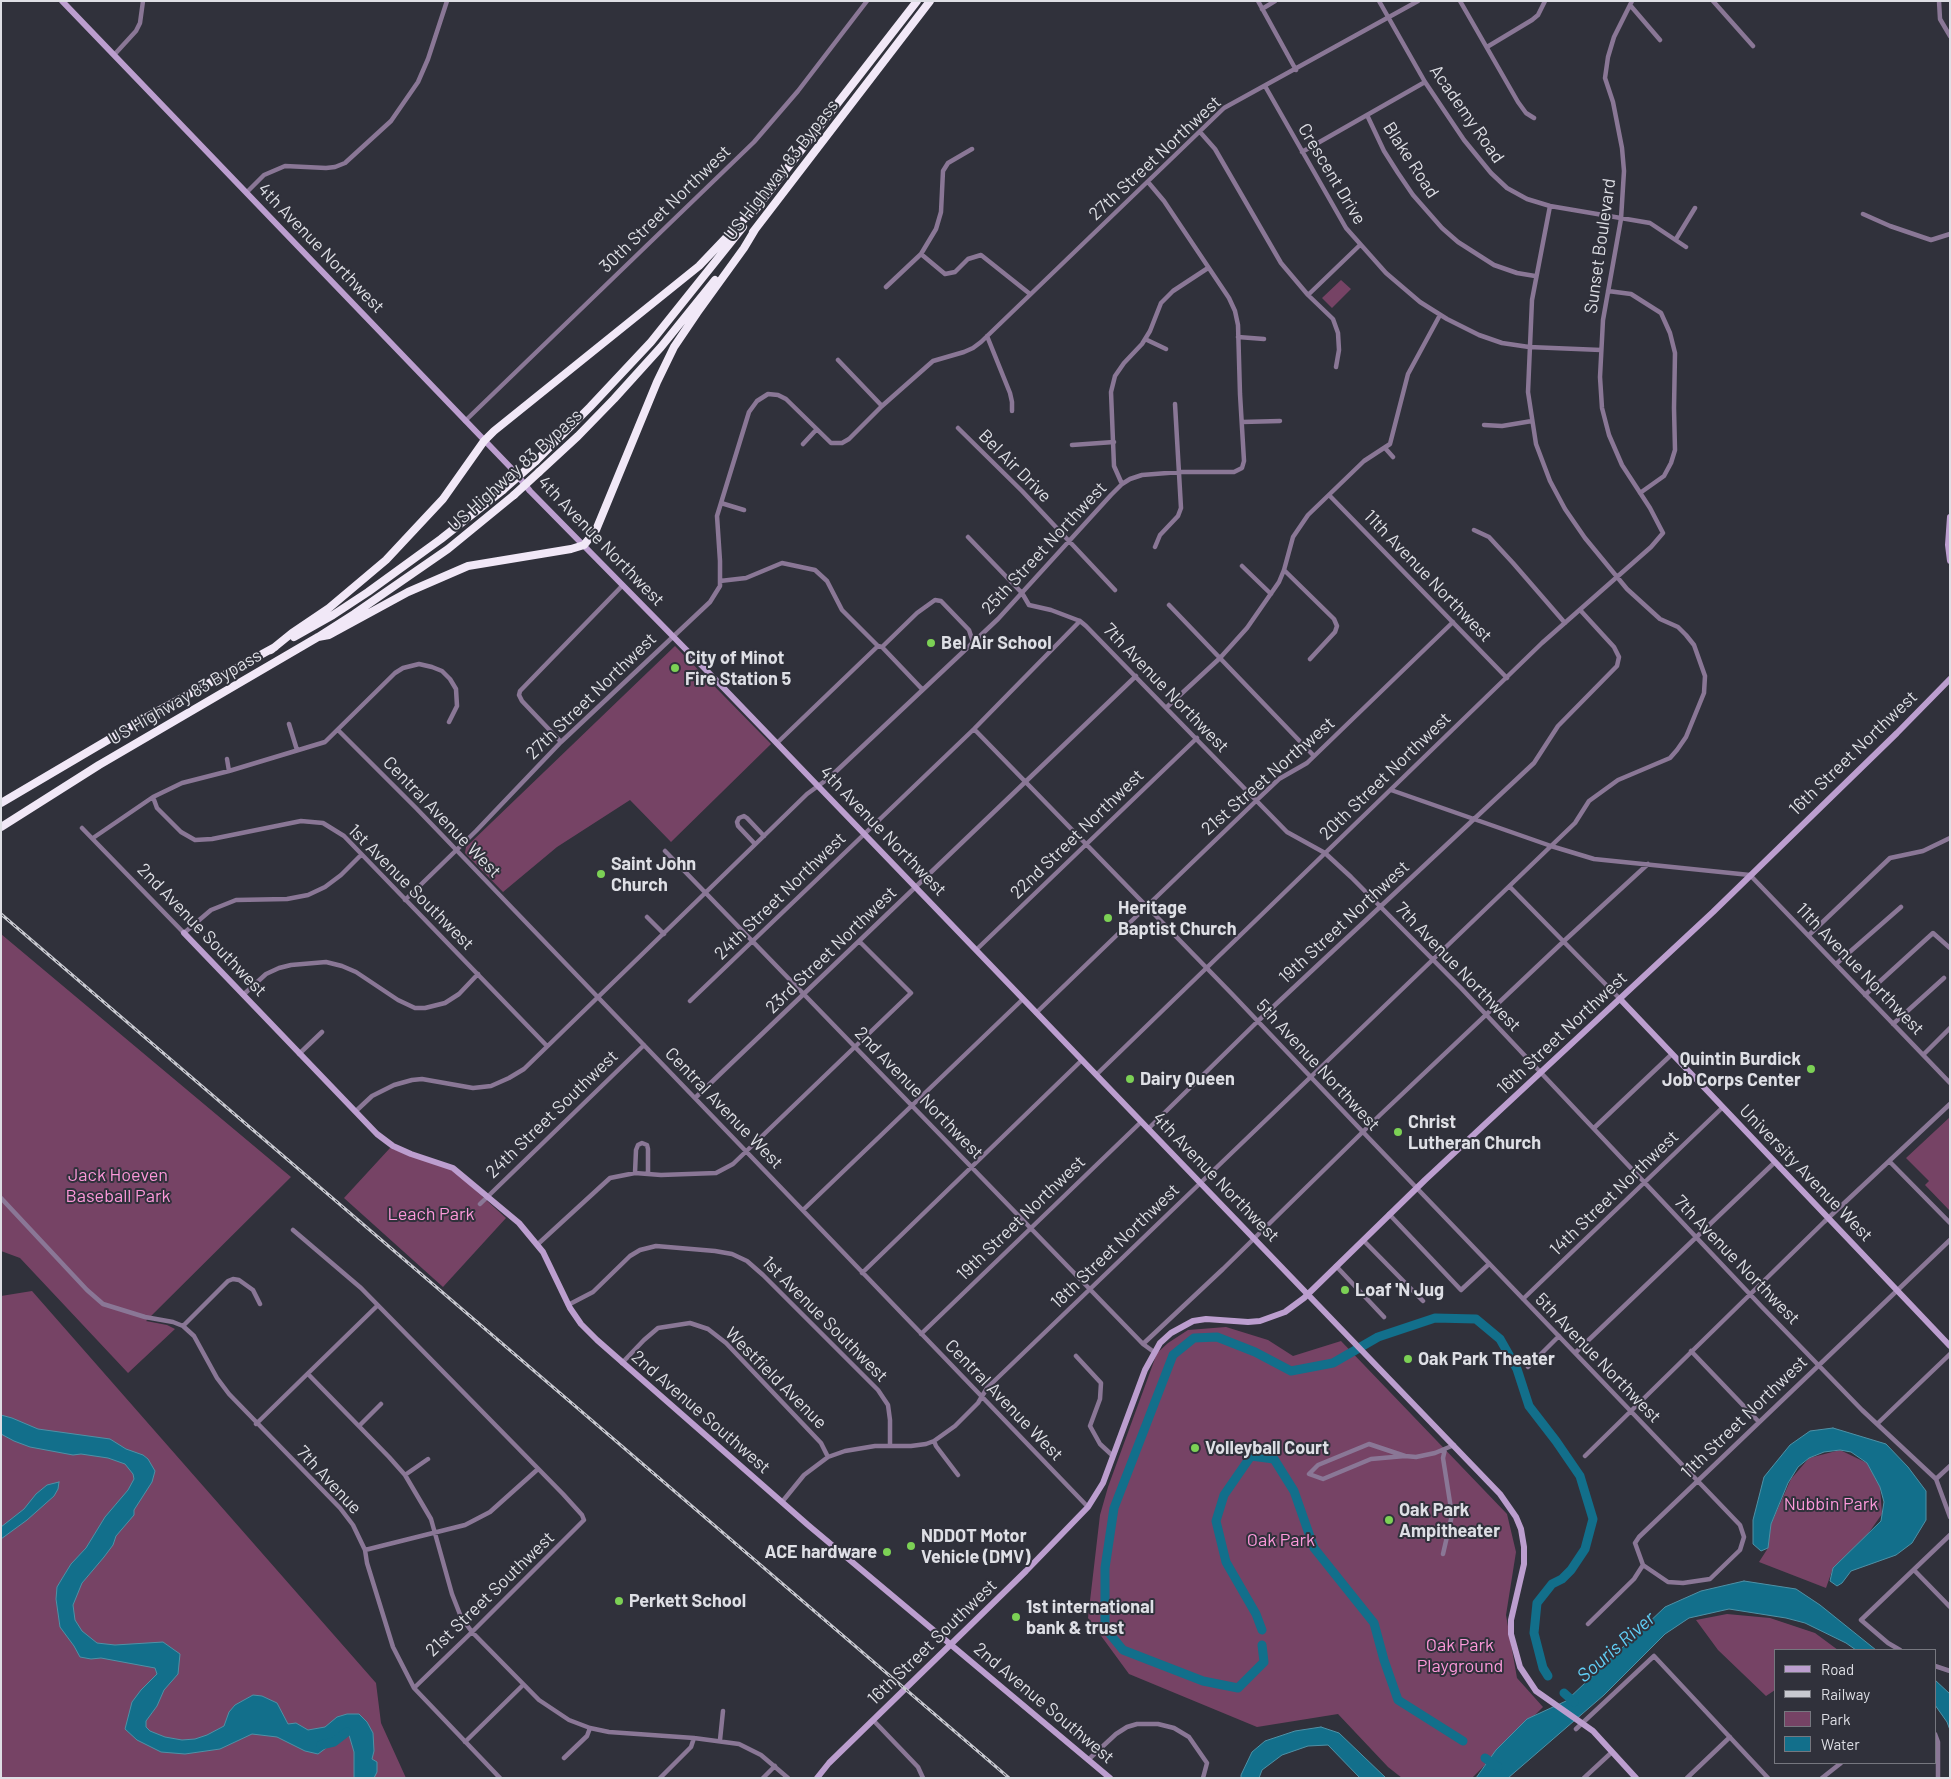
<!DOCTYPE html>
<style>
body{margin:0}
#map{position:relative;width:1951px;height:1779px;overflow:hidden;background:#30313b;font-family:Barlow,sans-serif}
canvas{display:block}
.frame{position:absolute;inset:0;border:2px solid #dedfe5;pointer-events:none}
.legend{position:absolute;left:1774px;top:1649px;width:162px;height:115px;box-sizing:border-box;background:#30313b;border:1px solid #76777f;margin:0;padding:6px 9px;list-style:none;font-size:15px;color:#dedfe5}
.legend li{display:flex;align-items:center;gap:10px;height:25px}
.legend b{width:25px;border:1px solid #76777f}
</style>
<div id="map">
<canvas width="1951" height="1779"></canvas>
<div class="frame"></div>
<ul class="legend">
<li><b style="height:6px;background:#bc9ecf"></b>Road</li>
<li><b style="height:6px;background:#c8c9d0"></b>Railway</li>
<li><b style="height:14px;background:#764365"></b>Park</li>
<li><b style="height:14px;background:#126f8b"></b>Water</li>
</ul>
</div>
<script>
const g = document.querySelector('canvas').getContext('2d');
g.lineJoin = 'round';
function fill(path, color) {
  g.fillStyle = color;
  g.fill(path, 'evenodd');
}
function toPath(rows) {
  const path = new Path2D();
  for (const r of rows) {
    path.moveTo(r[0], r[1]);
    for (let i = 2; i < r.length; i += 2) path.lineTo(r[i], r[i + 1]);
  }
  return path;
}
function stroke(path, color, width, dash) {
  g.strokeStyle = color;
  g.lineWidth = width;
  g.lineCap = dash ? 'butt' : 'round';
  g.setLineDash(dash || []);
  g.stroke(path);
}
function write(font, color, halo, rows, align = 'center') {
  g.font = font + ' Barlow,sans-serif';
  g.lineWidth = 4;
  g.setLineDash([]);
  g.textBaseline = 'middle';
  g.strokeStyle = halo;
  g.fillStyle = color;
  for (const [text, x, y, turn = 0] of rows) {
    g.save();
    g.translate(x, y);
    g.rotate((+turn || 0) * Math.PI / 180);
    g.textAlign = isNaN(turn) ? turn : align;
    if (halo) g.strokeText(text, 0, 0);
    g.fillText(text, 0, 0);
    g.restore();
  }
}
fill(toPath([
 [1341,280,1351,289,1332,308,1322,298],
 [675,646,771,744,671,842,630,800,557,847,503,892,465,853,466,847],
 [1,934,291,1177,146,1321,167,1325,175,1329,128,1373,20,1258,1,1251],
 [1950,1117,1950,1211,1925,1185,1929,1181,1906,1158],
 [390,1148,452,1169,506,1218,443,1287,344,1198],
 [32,1291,376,1683,381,1723,406,1778,1,1778,1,1296],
 [1226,1327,1268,1340,1293,1356,1341,1341,1507,1514,1516,1552,1506,1615,1517,1678,1543,1707,1472,1778,1402,1778,1388,1767,1338,1714,1257,1727,1129,1674,1088,1618,1100,1515,1108,1487,1157,1353,1168,1343,1188,1330],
 [1840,1450,1867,1463,1880,1487,1882,1514,1865,1538,1833,1568,1826,1588,1759,1562,1768,1548,1771,1524,1791,1479,1809,1458],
 [1727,1614,1770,1618,1815,1633,1838,1650,1775,1650,1775,1690,1766,1696,1718,1650,1696,1620]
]), '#764365');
const water = toPath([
 [1,1415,12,1418,38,1429,110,1439,126,1449,143,1455,148,1459,155,1471,152,1482,134,1510,134,1515,116,1536,113,1545,104,1557,82,1583,73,1605,75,1620,82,1631,97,1643,115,1645,163,1642,180,1654,178,1674,164,1690,157,1706,146,1721,146,1727,150,1731,165,1737,182,1740,195,1739,207,1735,224,1726,229,1712,235,1705,253,1695,262,1696,277,1703,288,1724,296,1723,308,1730,325,1727,337,1717,347,1714,359,1714,367,1722,373,1733,374,1751,372,1759,377,1762,377,1772,374,1778,354,1778,354,1752,349,1735,338,1739,318,1754,305,1751,277,1737,252,1734,220,1749,185,1754,161,1752,137,1740,125,1729,132,1702,141,1690,157,1674,155,1668,101,1658,91,1659,80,1657,74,1646,60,1627,56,1599,57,1587,63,1577,71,1564,86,1548,105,1517,128,1490,134,1479,133,1474,125,1464,108,1458,81,1454,73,1455,30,1447,14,1441,1,1434,1,1415],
 [1833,1428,1886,1444,1908,1467,1926,1491,1926,1520,1912,1543,1896,1555,1851,1571,1842,1583,1837,1586,1830,1581,1833,1568,1881,1521,1884,1502,1880,1487,1867,1463,1851,1452,1840,1450,1824,1452,1809,1458,1798,1467,1788,1483,1771,1524,1768,1548,1761,1551,1753,1544,1753,1520,1764,1477,1790,1445,1810,1431,1833,1428],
 [59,1482,58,1489,54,1496,27,1520,1,1539,1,1527,24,1509,36,1494,47,1485,59,1482],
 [1744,1581,1796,1589,1820,1605,1876,1650,1856,1650,1846,1643,1805,1623,1786,1618,1729,1609,1689,1618,1665,1634,1604,1695,1508,1778,1476,1778,1496,1750,1527,1719,1566,1701,1665,1607,1701,1591,1744,1581],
 [1935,1680,1950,1694,1950,1730,1947,1722,1935,1705,1935,1680],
 [1321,1727,1339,1733,1386,1778,1360,1778,1328,1745,1308,1746,1282,1755,1262,1770,1259,1778,1241,1778,1241,1775,1252,1752,1265,1741,1295,1731,1321,1727]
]);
fill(water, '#126f8b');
stroke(water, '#4f91a6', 1);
stroke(toPath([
 [1262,1630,1256,1614,1226,1562,1216,1521,1224,1495,1251,1456,1274,1459,1294,1491,1314,1548,1374,1623,1384,1660,1398,1700,1463,1741],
 [1262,1645,1264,1662,1238,1688,1203,1681,1123,1650,1105,1628,1105,1568,1114,1508,1173,1355,1194,1338,1217,1337,1255,1352,1291,1371,1333,1363,1378,1337,1435,1318,1476,1319,1500,1339,1517,1369,1529,1406,1556,1441,1580,1476,1593,1519,1585,1549,1571,1570,1562,1579,1552,1584,1537,1603,1534,1633,1543,1668,1548,1676],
 [1564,1693,1574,1702],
 [321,1745,334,1742,347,1732],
 [1485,1758,1498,1767]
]), '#126f8b', 9);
stroke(toPath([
 [1258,1,1296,70],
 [1379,1,1425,82,1464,140,1491,173,1507,188,1527,199,1550,206,1650,223,1686,247],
 [1460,1,1518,102,1526,113,1534,118],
 [1713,1,1753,46],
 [1939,1,1940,19,1950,36],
 [1630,5,1660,40],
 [1262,9,1275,1],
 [1487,47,1532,20,1538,15,1545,1],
 [114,55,136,31,140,23,143,1],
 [1265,86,1346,228,1386,273,1420,302,1447,319,1479,335,1502,343,1529,347,1601,350],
 [1367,115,1384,151,1398,173,1413,195,1442,228,1458,242,1494,265,1517,273,1535,276],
 [1200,132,1215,149,1281,263,1308,295,1333,319,1338,333,1339,350,1336,367],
 [1302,152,1425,82],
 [247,192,264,175,285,166,326,168,335,167,345,163,391,121,418,82,428,59,447,1],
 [1863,214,1890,226,1931,240,1950,234],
 [1676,239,1695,208],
 [921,254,936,229,941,212,943,171,948,163,972,149],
 [886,287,921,254,945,274,955,272,968,259,981,255,1030,294],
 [1608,291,1631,294,1661,313,1670,333,1675,353,1674,408,1675,450,1671,463,1664,476,1640,493],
 [1308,295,1360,245],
 [987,336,1010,393,1012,402,1012,411],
 [1238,337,1264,339],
 [1145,339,1166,349],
 [838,360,882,406],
 [465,421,754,142,798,91,867,1],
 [1242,422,1280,421],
 [1484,425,1502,426,1532,421],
 [958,428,1022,491,1115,590],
 [803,444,816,430],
 [1072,445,1114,442],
 [1385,448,1393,457],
 [1122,484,1114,466,1111,392,1115,376,1124,363,1142,344,1150,331,1161,303,1173,291,1208,268],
 [1329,495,1507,678],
 [721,503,744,510],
 [1474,530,1489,537,1513,563,1565,623],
 [968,537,1022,593,1029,605,1051,610,1080,621,1086,626,1287,832,1325,853,1351,877,1461,988,1762,1307,1862,1410,1936,1479,1950,1517],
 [1155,547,1160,535,1178,516,1181,508,1175,404],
 [1242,566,1271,594],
 [1284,570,1334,619,1337,626,1335,632,1310,659],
 [720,581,746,578,782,563,815,570,827,581,842,610,878,646],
 [1169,605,1314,756],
 [882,647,922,689],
 [1167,707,1220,658,1247,628,1279,582,1284,570,1293,537,1308,515,1364,461,1390,444,1408,374,1440,315],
 [289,724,297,750],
 [974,729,1232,994,1363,1132,1740,1525,1744,1537,1740,1550,1710,1579,1683,1583,1668,1582,1643,1565],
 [338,730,416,808,1088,1507],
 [561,742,522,701,519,695,520,691,623,585],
 [777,743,878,646,882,647,917,613,935,600,941,601,969,630,973,642],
 [227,759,229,771],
 [1391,790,1551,846,1594,859,1750,875,1950,1083],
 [153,797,157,808,181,832,195,840,212,839,301,821,323,823,344,836,547,1046],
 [82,828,184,933,211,910,236,900,287,899,308,895,325,887,341,875,361,855],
 [93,838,153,797,182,783,229,771,325,742,395,673,403,668,419,664,432,667,442,671,450,679,456,689,457,706,449,722],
 [755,844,738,826,737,822,739,818,744,816,747,818,764,836],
 [665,851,1110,1310,1143,1344,1154,1352],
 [1510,887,1620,999],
 [405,900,476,831,561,742,710,602,720,586,720,561,717,516,749,412,757,401,768,394,778,395,786,399,831,443,842,443,849,439,882,406,933,361,964,352,973,348,981,342,1224,108,1418,1],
 [647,917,664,934],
 [1809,935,1890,858,1923,851,1950,838],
 [976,950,1197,738],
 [1836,964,1901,907],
 [243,995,266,974,279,968,291,965,326,962,342,966,356,972,398,1000,415,1008,425,1008,445,1003,459,994,478,974],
 [1865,995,1933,933,1950,948],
 [690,1001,974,729,1080,621],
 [1036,1013,1257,800,1279,779,1307,763,1453,622],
 [1893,1024,1944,978],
 [299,1054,322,1032],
 [1923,1055,1950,1028],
 [1096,1075,1542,643,1651,547,1663,533,1650,508,1622,465,1609,435,1602,408,1600,377,1603,320,1621,219,1624,171,1622,148,1613,102,1605,78,1608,57,1614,37,1632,1],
 [695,1098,1136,676],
 [356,1111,372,1096,394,1085,412,1080,422,1079,473,1088,491,1086,509,1078,524,1069,807,794,829,778,998,619,1111,495,1122,484,1130,479,1142,475,1180,472,1234,472,1242,468,1244,461,1240,394,1238,325,1235,311,1229,298,1164,201,1148,182],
 [1594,1128,1672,1054],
 [1148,1129,1258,1021,1534,763,1558,726,1617,666,1619,657,1614,647,1581,611],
 [1890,1162,1950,1223],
 [635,1173,636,1150,638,1145,642,1143,647,1145,648,1149,648,1173],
 [1,1198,87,1290,103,1304,145,1317,173,1322,183,1326,194,1336,217,1378,229,1394,340,1508,353,1525,365,1550,367,1563,393,1647,414,1688,500,1778],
 [480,1204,644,1045],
 [803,1210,1023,999],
 [1389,1214,1461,1290,1489,1264],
 [293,1230,361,1288,563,1494,582,1515,584,1520,472,1632,414,1688],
 [1363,1240,1423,1301],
 [538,1244,610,1178,635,1173,661,1175,716,1173,733,1164,911,993,859,941],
 [1336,1266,1384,1317],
 [862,1273,1082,1060],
 [1523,1299,1723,1107],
 [568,1305,593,1292,630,1256,640,1250,656,1246,715,1251,732,1254,747,1261,763,1275,878,1390,888,1405,890,1420,890,1446],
 [183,1326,228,1281,233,1279,239,1280,253,1290,260,1304],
 [921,1334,1141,1122],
 [1143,1344,1223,1269,1380,1115,1564,941,1648,864],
 [1691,1351,1759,1422],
 [1575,1353,1775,1162],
 [1076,1356,1101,1383,1100,1399,1090,1426,1100,1444,1113,1456],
 [622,1363,644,1340,658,1328,690,1323,708,1329,726,1343,821,1443,828,1457],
 [1528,1367,1559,1336],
 [308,1374,389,1457,405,1475,431,1519,452,1594,461,1617,472,1632,539,1700,569,1720,590,1728,609,1732,694,1738,739,1744,761,1755,788,1778],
 [256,1424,377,1306],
 [1877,1424,1950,1354],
 [359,1426,381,1404],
 [934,1441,936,1446,958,1475],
 [1369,1444,1405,1456,1371,1459,1323,1479,1309,1474,1318,1465,1369,1444],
 [1405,1456,1416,1457,1435,1453,1454,1445],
 [1585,1456,1824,1222,1950,1104],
 [405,1475,428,1459],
 [1936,1479,1950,1466],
 [782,1502,804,1475,828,1457,845,1451,875,1446,911,1446,926,1444,934,1441,955,1426,978,1403,987,1388,1575,823,1589,801,1618,780,1670,758,1677,750,1686,737,1704,693,1705,676,1694,645,1686,635,1678,627,1660,619,1627,589,1585,538,1565,509,1550,481,1536,444,1528,392,1532,300,1550,206],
 [365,1550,465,1525,490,1512,538,1469],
 [1443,1554,1452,1515,1443,1458,1445,1449],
 [1914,1570,1950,1607],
 [1588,1624,1634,1579,1643,1565,1635,1543,1639,1537,1950,1240],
 [1900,1650,1888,1643,1861,1620,1950,1535],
 [1935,1666,1950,1671],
 [873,1720,918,1767,923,1778],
 [1576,1729,1654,1656,1768,1778],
 [1935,1734,1938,1742,1938,1778],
 [720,1740,723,1711],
 [465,1742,523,1685],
 [564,1758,587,1736,590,1728],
 [1088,1760,1116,1734,1127,1727,1137,1724,1158,1724,1174,1728,1189,1737,1207,1763,1203,1778],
 [660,1778,691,1747,694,1738],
 [763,1778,775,1766],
 [1584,1778,1612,1752],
 [1687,1778,1730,1737],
 [1822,1778,1841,1763]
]), '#8a7796', 4.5);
stroke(toPath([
 [62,1,513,470,530,491,713,677,1500,1494,1516,1517,1521,1529,1524,1547,1524,1564,1511,1620,1511,1634,1520,1667,1536,1691,1593,1731,1636,1778],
 [1950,517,1948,545,1950,561],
 [184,933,377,1134,393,1146,411,1154,453,1168,519,1223,543,1252,570,1308,581,1324,597,1340,808,1525,1110,1778],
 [1620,999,1950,1346],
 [817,1778,829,1763,1026,1571,1088,1507,1103,1483,1145,1370,1160,1343,1171,1333,1193,1321,1206,1319,1248,1322,1260,1321,1285,1312,1304,1298,1425,1180,1713,912,1897,733,1950,679]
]), '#bc9ecf', 6);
stroke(toPath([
 [754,211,917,1],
 [753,232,930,1],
 [536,461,590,407,651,342,743,227],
 [539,472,578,436,614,399,661,347,715,280],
 [294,637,333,615,368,592,441,539,503,490],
 [318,637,329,635,408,592,468,566,571,549,584,545,596,530,657,382,674,347,697,313,744,248,756,228],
 [271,650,292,633,329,608,386,560,443,499,484,441,494,431,699,266,742,221,757,208],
 [1,803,147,717,275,647],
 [1,827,99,765,318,637,354,614,448,549,514,495]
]), '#f1e8f7', 8);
const rail = toPath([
 [1,914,1009,1778]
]);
stroke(rail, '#c8c9d0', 3);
stroke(rail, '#30313b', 1, [4]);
stroke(toPath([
 [503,490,536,461],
 [514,495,539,472]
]), '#f1e8f7', 8);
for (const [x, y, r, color] of [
 [931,643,5,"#7cd155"],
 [675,668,5,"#7cd155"],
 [601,874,5,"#7cd155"],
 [1108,918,5,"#7cd155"],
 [1811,1069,5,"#7cd155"],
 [1130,1079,5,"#7cd155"],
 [1398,1132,5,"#7cd155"],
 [1345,1290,5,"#7cd155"],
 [1408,1359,5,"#7cd155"],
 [1195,1448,5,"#7cd155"],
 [1389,1520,5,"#7cd155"],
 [911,1546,5,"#7cd155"],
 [887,1552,5,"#7cd155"],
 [619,1601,5,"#7cd155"],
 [1016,1617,5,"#7cd155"]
]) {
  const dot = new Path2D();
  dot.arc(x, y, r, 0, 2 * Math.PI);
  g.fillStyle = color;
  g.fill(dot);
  stroke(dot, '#30313b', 2);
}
write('18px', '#dedfe5', '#30313b', [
 ["Academy Road",1467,114,55],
 ["27th Street Northwest",1155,158,-43],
 ["Blake Road",1411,160,57],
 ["US Highway 83 Bypass",781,170,-52],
 ["Crescent Drive",1332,174,59],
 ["30th Street Northwest",665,209,-44],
 ["Sunset Boulevard",1600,246,-82],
 ["4th Avenue Northwest",321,248,46],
 ["Bel Air Drive",1015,466,45],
 ["US Highway 83 Bypass",515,470,-42],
 ["4th Avenue Northwest",601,541,46],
 ["25th Street Northwest",1044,548,-47],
 ["11th Avenue Northwest",1428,576,46],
 ["7th Avenue Northwest",1166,688,46],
 ["27th Street Northwest",591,696,-44],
 ["US Highway 83 Bypass",185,697,-30],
 ["16th Street Northwest",1853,753,-44],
 ["21st Street Northwest",1268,776,-41],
 ["20th Street Northwest",1385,776,-44],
 ["Central Avenue West",442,817,46],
 ["4th Avenue Northwest",883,831,46],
 ["22nd Street Northwest",1077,834,-44],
 ["1st Avenue Southwest",411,887,45],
 ["24th Street Northwest",780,896,-44],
 ["19th Street Northwest",1344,922,-43],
 ["2nd Avenue Southwest",202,930,46],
 ["23rd Street Northwest",831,950,-44],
 ["7th Avenue Northwest",1458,967,46],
 ["11th Avenue Northwest",1860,969,46],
 ["16th Street Northwest",1562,1033,-43],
 ["5th Avenue Northwest",1318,1065,47],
 ["2nd Avenue Northwest",919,1093,46],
 ["Central Avenue West",724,1108,46],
 ["24th Street Southwest",552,1114,-44],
 ["University Avenue West",1806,1173,46],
 ["4th Avenue Northwest",1216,1177,46],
 ["14th Street Northwest",1614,1193,-44],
 ["19th Street Northwest",1021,1218,-44],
 ["18th Street Northwest",1115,1246,-44],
 ["7th Avenue Northwest",1737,1260,46],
 ["1st Avenue Southwest",825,1319,45],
 ["5th Avenue Northwest",1598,1358,46],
 ["Westfield Avenue",776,1378,45],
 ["Central Avenue West",1004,1400,46],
 ["2nd Avenue Southwest",701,1412,41],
 ["11th Street Northwest",1744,1417,-44],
 ["7th Avenue",329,1480,47],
 ["21st Street Southwest",490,1594,-44],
 ["16th Street Southwest",932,1642,-44],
 ["2nd Avenue Southwest",1044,1703,40]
]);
write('bold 18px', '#dedfe5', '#30313b', [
 ["Bel Air School",941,643],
 ["City of Minot",685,658],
 ["Fire Station 5",685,679],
 ["Saint John",611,864],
 ["Church",611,885],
 ["Heritage",1118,908],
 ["Baptist Church",1118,929],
 ["Quintin Burdick",1801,1059,"right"],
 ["Job Corps Center",1801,1080,"right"],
 ["Dairy Queen",1140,1079],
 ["Christ",1408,1122],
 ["Lutheran Church",1408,1143],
 ["Loaf 'N Jug",1355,1290],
 ["Oak Park Theater",1418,1359],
 ["Volleyball Court",1205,1448],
 ["Oak Park",1399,1510],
 ["Ampitheater",1399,1531],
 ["NDDOT Motor",921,1536],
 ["Vehicle (DMV)",921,1557],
 ["ACE hardware",877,1552,"right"],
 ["Perkett School",629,1601],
 ["1st international",1026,1607],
 ["bank & trust",1026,1628]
], 'left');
write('18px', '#fc98da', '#30313b', [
 ["Jack Hoeven",118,1175],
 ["Baseball Park",118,1196],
 ["Leach Park",431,1214],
 ["Nubbin Park",1831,1504],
 ["Oak Park",1281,1540],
 ["Oak Park",1460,1645],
 ["Playground",1460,1666]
]);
write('italic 19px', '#61cff6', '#30313b', [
 ["Souris River",1616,1647,-41]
]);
</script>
